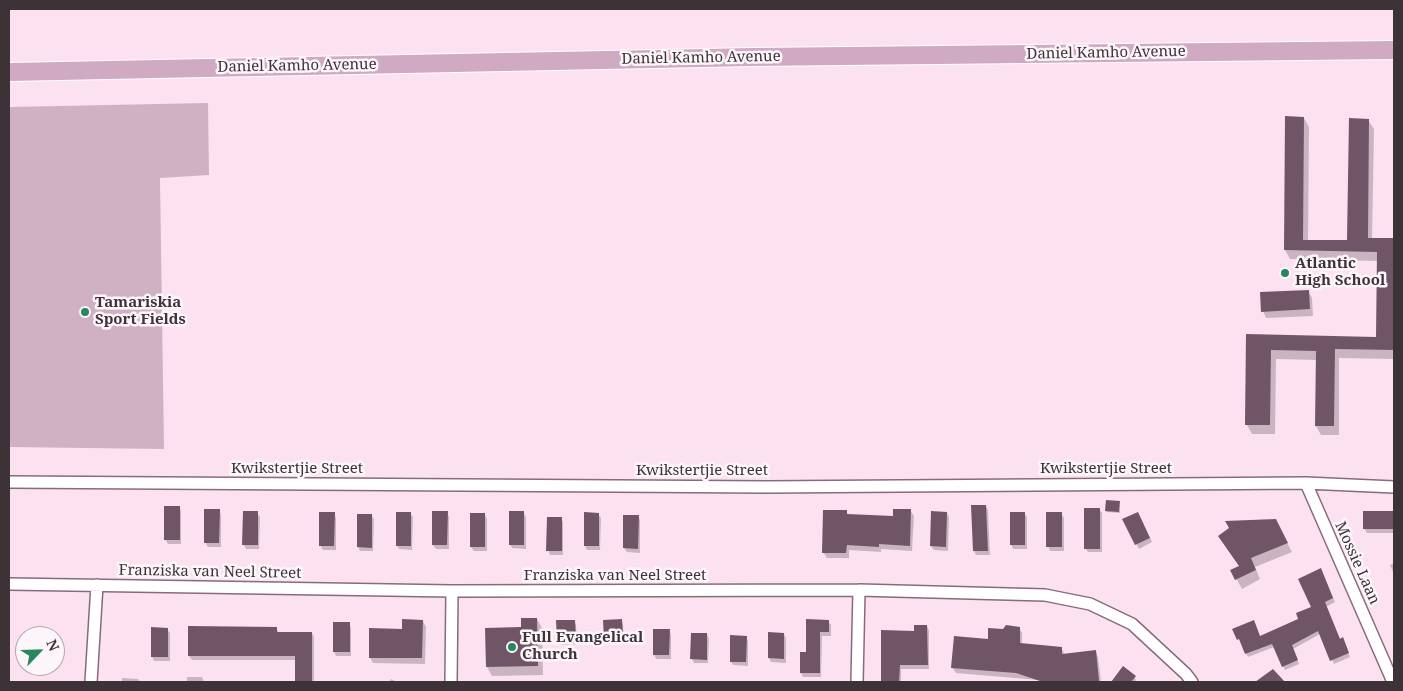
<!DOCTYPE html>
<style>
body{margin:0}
#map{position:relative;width:1403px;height:691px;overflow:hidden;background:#fce2f1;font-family:"Noto Serif",serif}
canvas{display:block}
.frame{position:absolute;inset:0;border:10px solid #3e3239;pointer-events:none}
.north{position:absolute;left:15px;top:626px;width:50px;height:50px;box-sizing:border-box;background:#fcf6fa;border:1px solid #b0a8ad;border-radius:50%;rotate:66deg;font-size:14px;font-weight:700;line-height:20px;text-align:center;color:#3e3239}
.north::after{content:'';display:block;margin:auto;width:18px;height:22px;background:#26865e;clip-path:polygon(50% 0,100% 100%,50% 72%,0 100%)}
</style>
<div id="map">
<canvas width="1403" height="691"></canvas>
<div class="frame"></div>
<div class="north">N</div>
</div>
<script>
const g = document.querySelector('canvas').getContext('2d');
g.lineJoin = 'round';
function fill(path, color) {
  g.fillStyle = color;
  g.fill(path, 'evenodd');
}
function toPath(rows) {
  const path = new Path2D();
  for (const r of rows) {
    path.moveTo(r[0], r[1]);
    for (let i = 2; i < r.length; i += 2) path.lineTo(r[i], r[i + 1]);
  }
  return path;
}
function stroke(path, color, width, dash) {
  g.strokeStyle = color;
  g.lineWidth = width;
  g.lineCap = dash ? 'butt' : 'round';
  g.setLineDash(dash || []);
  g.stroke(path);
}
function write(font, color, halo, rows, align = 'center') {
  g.font = font + ' "Noto Serif",serif';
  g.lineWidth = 5;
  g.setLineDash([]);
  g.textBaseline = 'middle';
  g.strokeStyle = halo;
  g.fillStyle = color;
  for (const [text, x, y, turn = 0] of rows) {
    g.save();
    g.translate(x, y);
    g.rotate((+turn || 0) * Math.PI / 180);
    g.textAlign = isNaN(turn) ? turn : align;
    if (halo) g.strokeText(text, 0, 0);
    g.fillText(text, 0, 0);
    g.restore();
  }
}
fill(toPath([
 [208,103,209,175,160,178,164,449,9,447,9,107]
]), '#cfb1c3');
fill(toPath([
 [1304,118,1309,127,1308,241,1349,242,1368,120,1374,129,1372,239,1394,239,1394,359,1339,358,1339,435,1321,435,1316,426,1317,360,1276,359,1275,434,1252,434,1247,425,1247,336,1377,338,1378,261,1290,259,1285,250],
 [1308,291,1312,298,1313,316,1266,318,1263,311],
 [1119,503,1120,513,1107,512,1106,511],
 [972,506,986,506,988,510,990,555,976,555,974,551],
 [179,507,181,511,181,544,168,544,165,539],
 [1099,509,1102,513,1102,552,1088,552,1085,548],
 [219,510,221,515,221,547,208,547,205,542],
 [910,510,914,516,912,551,881,549,881,552,849,550,849,558,827,558,823,552,846,511,848,515,894,517],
 [523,512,526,517,526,549,512,548,510,544],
 [1364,512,1394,512,1394,533,1367,533,1364,528],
 [257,513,260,517,259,549,246,549,244,545],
 [334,513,336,518,336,550,323,550,320,545],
 [410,513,413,517,412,550,399,549,397,545],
 [447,513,449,517,449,549,436,549,433,545],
 [947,513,949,517,948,551,934,550,931,546],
 [1024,513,1027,517,1027,549,1013,549,1011,544],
 [1061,513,1064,518,1064,551,1050,551,1048,546],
 [598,514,601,518,600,550,587,550,585,546],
 [358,515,371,515,374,519,373,551,360,551,358,547],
 [485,515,487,519,487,551,474,551,471,547],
 [625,516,638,516,640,520,640,553,627,552,624,548],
 [1140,517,1152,542,1139,549,1124,520],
 [561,518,563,522,563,555,550,555,548,550],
 [1279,527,1292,552,1255,567,1260,579,1242,589,1232,571,1240,567,1219,537],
 [1394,563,1394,574,1390,565],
 [1323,574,1335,602,1326,607,1340,640,1344,643,1350,657,1334,664,1320,634,1293,649,1299,664,1285,670,1274,647,1248,657,1234,629,1260,637,1300,620,1313,607],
 [537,619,542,628,543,675,492,676,487,667,523,628],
 [621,620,623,624,624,643,608,644,605,640],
 [808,620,828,621,831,625,831,636,822,636,821,677,803,677,801,673,807,653],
 [423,621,426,627,425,664,373,663,370,657,403,630],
 [574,621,576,625,577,644,561,645,558,641],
 [349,624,351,628,351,656,336,656,334,651],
 [927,626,929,631,929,669,901,669,901,682,881,682,881,679,882,679,915,632],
 [276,628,279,633,312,633,314,637,314,682,296,682,296,660,192,660,189,656],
 [1019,628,1022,633,1022,645,1062,649,1065,655,1095,651,1098,657,1101,682,1062,682,956,673,952,667,989,640,1003,630],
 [167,629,170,633,170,661,154,661,152,656],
 [669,630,671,635,671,659,656,659,654,654],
 [707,634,709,639,708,663,694,663,692,659],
 [784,634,786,638,786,663,771,662,769,658],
 [746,637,748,641,748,666,733,665,731,661],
 [1123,668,1135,677,1136,682,1113,682],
 [187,677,202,677,204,682,238,682,187,682],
 [122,678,138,679,140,682,122,682],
 [391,679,397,682,389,682]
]), '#0003');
fill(toPath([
 [1285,116,1304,117,1303,240,1347,240,1349,118,1369,119,1368,238,1394,238,1394,350,1335,349,1334,426,1315,426,1316,351,1271,350,1270,425,1245,425,1246,334,1376,337,1377,252,1284,250],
 [1309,290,1310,309,1261,312,1260,292],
 [1106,500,1120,501,1119,512,1105,511],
 [971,505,986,505,988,551,973,551],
 [164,506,180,506,180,540,164,540],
 [1084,508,1100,508,1100,549,1084,549],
 [204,509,220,509,219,543,204,543],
 [893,509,911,509,910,546,879,544,879,547,847,545,846,553,822,553,823,510,847,510,847,514,893,516],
 [243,511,258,511,258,545,242,545],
 [432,511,448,511,447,545,432,545],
 [509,511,524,511,524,545,509,545],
 [931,511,947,512,946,547,930,546],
 [1363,511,1394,511,1394,529,1363,529],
 [319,512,335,512,334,546,319,546],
 [396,512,411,512,411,546,396,546],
 [584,512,599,513,599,546,584,546],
 [1010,512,1025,512,1025,545,1010,545],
 [1046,512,1062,512,1062,547,1046,547],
 [1138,512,1150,538,1135,545,1122,519],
 [470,513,485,513,485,547,470,547],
 [357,514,372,514,372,548,357,547],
 [623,515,639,515,638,549,623,548],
 [547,517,562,517,562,551,546,551],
 [1276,519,1288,543,1251,558,1256,570,1235,580,1230,570,1239,566,1218,536,1229,528,1225,521],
 [1321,568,1333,598,1325,602,1340,639,1343,637,1349,653,1330,661,1318,631,1292,645,1298,660,1282,667,1272,644,1245,654,1239,639,1237,640,1232,629,1254,620,1260,636,1298,619,1296,613,1311,607,1298,579],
 [521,618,537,618,538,666,486,667,485,628,521,627],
 [402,619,423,620,422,658,369,658,369,628,402,629],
 [622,619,623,639,604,640,603,620],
 [806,619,829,620,829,632,820,632,820,673,800,673,800,652,806,652],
 [556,620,575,620,576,640,557,641],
 [333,622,350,622,350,652,333,652],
 [914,625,927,625,928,665,900,665,899,682,881,682,881,630,914,631],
 [1006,625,1020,627,1020,643,1062,647,1062,654,1096,650,1099,681,1043,682,1016,673,951,668,954,636,988,639,988,628,1003,629],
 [188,626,277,627,277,632,312,632,312,682,295,682,295,656,188,656],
 [151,627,168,628,168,657,151,657],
 [653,629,670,629,669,655,653,655],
 [768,632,784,633,784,659,768,658],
 [691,633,707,633,707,660,690,659],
 [730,635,747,636,746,662,730,662],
 [1123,666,1136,676,1131,682,1111,682],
 [1273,669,1285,682,1255,682]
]), '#6f5565');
const minor = toPath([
 [9,482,766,487,1306,483,1394,487],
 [1306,483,1393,682],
 [9,584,452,591,859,590,1045,595,1090,604,1132,624,1186,674,1192,682],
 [91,682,97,585],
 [451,682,452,591],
 [857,682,859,590]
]);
const primary = toPath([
 [9,72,753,57,1394,50]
]);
stroke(minor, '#876b7c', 14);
stroke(primary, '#fff', 20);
stroke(minor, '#fff', 11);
stroke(primary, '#cfaac2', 18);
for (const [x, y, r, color] of [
 [1285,273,5,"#26865e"],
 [85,312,5,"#26865e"],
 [512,647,5,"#26865e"]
]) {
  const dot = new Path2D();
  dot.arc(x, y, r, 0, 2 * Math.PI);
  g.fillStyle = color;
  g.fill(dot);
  stroke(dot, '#fcf6fa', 2);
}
write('15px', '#3e3239', '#fcf6fa', [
 ["Daniel Kamho Avenue",1106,53,-1],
 ["Daniel Kamho Avenue",701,58,-1],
 ["Daniel Kamho Avenue",297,66,-1],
 ["Kwikstertjie Street",297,469],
 ["Kwikstertjie Street",1106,469],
 ["Kwikstertjie Street",702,471],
 ["Mossie Laan",1357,563,66],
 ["Franziska van Neel Street",210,572,1],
 ["Franziska van Neel Street",615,576]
]);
write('bold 15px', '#3e3239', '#fcf6fa', [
 ["Atlantic",1295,264],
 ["High School",1295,281],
 ["Tamariskia",95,303],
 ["Sport Fields",95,320],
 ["Full Evangelical",522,638],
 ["Church",522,655]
], 'left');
</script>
